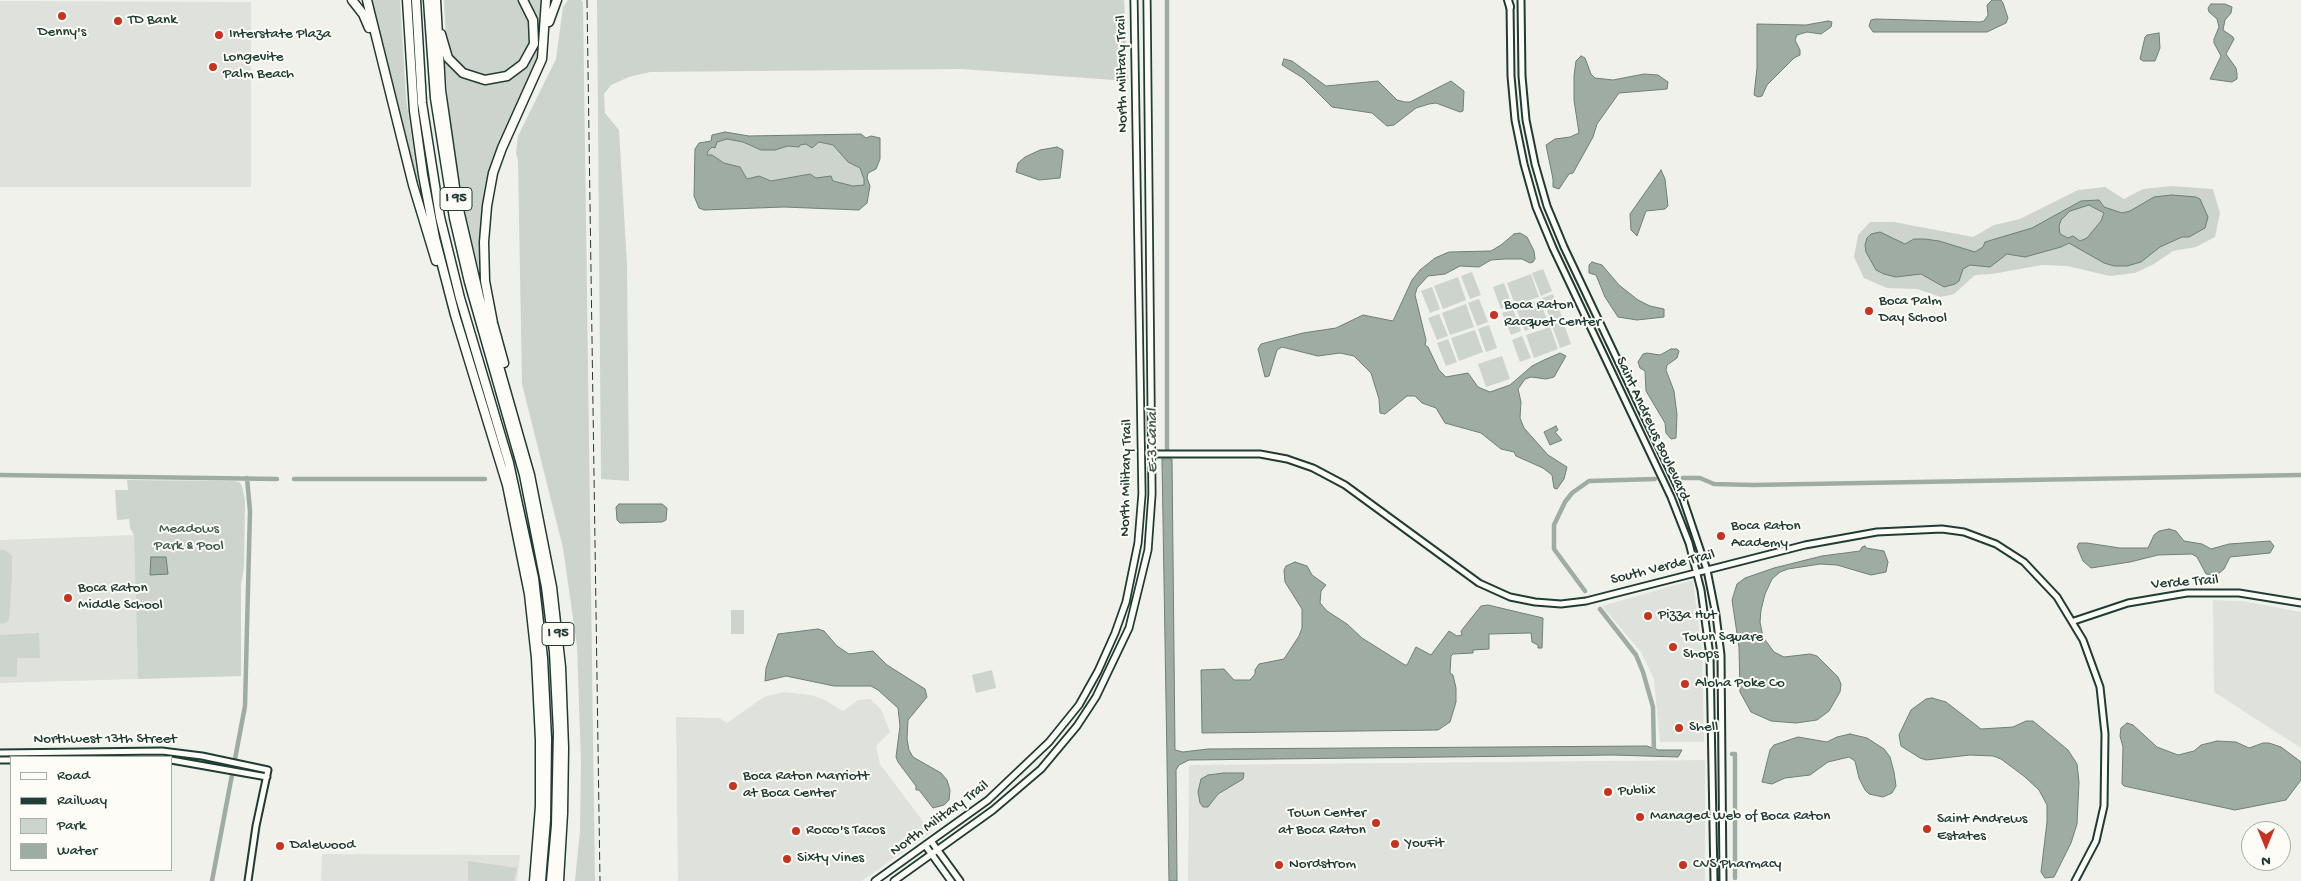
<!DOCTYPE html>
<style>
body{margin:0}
#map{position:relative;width:2301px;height:881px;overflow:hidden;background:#f0f1eb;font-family:"Gochi Hand",sans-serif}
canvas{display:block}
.legend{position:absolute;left:10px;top:756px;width:162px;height:115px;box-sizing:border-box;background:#fdfcf7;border:1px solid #a4b0a9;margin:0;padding:6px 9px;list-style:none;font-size:15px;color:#1f3d34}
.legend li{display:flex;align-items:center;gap:10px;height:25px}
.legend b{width:25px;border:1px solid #a4b0a9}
.north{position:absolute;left:2241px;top:821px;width:50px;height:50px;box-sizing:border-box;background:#fdfcf7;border:1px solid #a4b0a9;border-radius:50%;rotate:180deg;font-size:14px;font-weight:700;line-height:20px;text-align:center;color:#1f3d34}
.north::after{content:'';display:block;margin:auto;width:18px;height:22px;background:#c8321e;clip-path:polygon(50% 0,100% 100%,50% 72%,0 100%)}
</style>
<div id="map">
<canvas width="2301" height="881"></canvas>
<ul class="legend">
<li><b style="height:6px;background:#fdfcf7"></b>Road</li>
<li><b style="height:6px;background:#1f3d34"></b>Railway</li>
<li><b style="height:14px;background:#cdd3cd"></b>Park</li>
<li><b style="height:14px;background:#9faca4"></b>Water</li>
</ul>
<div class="north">N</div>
</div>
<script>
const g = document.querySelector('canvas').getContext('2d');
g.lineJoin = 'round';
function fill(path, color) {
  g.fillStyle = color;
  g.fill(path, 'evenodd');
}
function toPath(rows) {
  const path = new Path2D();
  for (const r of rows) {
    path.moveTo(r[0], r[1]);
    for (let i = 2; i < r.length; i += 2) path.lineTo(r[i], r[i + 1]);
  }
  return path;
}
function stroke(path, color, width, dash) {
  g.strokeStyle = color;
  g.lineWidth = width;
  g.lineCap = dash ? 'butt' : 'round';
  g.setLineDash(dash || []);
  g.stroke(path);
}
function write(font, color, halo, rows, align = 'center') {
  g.font = font + ' "Gochi Hand",sans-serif';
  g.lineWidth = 4;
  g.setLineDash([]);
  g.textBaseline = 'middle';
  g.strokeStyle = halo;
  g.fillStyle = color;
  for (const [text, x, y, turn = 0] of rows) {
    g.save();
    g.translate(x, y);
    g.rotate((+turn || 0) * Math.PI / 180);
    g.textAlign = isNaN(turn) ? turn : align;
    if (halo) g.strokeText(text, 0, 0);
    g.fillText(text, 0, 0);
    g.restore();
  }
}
fill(toPath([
 [0,1,251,2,251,187,0,187],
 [134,535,138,679,0,683,0,540],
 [1693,580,1702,652,1704,742,1660,742,1654,679,1641,652,1602,606],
 [2213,600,2243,601,2301,612,2301,748,2214,692],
 [784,692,811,695,825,700,843,711,858,700,870,699,881,709,890,732,876,746,880,764,931,832,862,881,678,881,676,717,719,718,727,723,764,697],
 [1705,760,1705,881,1188,881,1189,765],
 [322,854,520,855,517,881,321,881]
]), '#dfe2dc');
fill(toPath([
 [371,0,400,0,406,98,420,195,417,196],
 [444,0,521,0,526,7,532,30,530,47,524,59,509,72,484,77,466,71,452,57,446,39],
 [527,0,543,0,540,54,496,154,482,271,479,271,467,220,452,139,444,58,452,68,464,77,482,82,502,81,529,61,535,46,536,19],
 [568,0,581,0,583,3,595,881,575,881,580,831,581,762,577,646,563,548,522,384,518,160,516,153,518,136,556,59,563,7],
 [597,0,1124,0,1128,81,962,69,650,72,629,77,611,85,604,94,605,113,619,130,627,264,629,481,601,479],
 [727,139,743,142,761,150,775,150,788,146,799,147,800,145,819,142,833,145,848,162,860,168,864,179,864,185,853,186,833,181,831,176,816,178,810,174,771,181,759,176,747,179,740,167,724,163,712,155,707,155,708,151,717,142],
 [2171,186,2213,189,2220,213,2215,237,2196,247,2173,251,2154,264,2135,273,2110,276,2067,266,2042,265,1992,274,1975,275,1954,294,1941,297,1917,289,1887,288,1864,278,1854,257,1858,235,1870,222,1894,222,1973,237,1994,225,2020,219,2078,190,2105,187,2124,199,2143,189],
 [1543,269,1552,291,1541,296,1532,273],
 [1472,272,1481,295,1470,299,1461,276],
 [1531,274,1539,297,1515,305,1507,283],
 [1458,277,1466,300,1443,309,1434,286],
 [1504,283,1512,305,1501,309,1493,287],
 [1432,287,1440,309,1430,313,1421,291],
 [1553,294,1562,317,1551,321,1542,298],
 [1479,299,1488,322,1477,326,1468,303],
 [1540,300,1548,323,1525,331,1516,308],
 [1466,304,1474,327,1450,335,1442,313],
 [1513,309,1521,331,1511,335,1502,313],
 [1439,314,1448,336,1437,340,1428,318],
 [1563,321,1571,344,1560,348,1552,325],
 [1489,325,1497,348,1486,352,1478,329],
 [1550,327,1558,349,1534,358,1526,335],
 [1475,330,1483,352,1459,361,1451,338],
 [1522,336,1531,358,1520,362,1512,340],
 [1448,339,1457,362,1446,366,1437,343],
 [1502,356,1510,379,1486,387,1478,364],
 [127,480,233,481,239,482,242,486,245,501,244,567,241,585,241,676,138,679,134,535,130,528,129,519,117,520,115,490,128,490],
 [0,550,5,550,12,556,12,576,9,619,6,623,0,624],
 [731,610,744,610,744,634,731,634],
 [39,633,40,658,17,658,17,677,0,677,0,635],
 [992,670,996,688,976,693,972,675],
 [468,861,517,868,514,881,468,881]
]), '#cdd3cd');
const water = toPath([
 [1992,0,2001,0,2003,3,2008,18,2006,23,1987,32,1873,32,1869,26,1871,20,1876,19,1980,22,1984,21,1988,15,1987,5,1992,0],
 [2211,4,2225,4,2232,7,2231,13,2225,20,2223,30,2233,37,2234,39,2226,54,2236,68,2237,74,2237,79,2232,82,2210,79,2221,56,2214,43,2214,39,2219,27,2217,19,2209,12,2208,8,2211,4],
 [1828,21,1832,22,1831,27,1821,34,1807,32,1797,35,1795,40,1800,50,1800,55,1794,58,1767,85,1762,96,1758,97,1754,95,1757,68,1757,24,1806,25,1828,21],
 [2159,33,2160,48,2155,61,2143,61,2140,59,2145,37,2147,35,2159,33],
 [1581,56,1585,58,1591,74,1595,78,1613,80,1644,74,1658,75,1668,82,1667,89,1619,93,1597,124,1593,137,1573,173,1569,174,1559,189,1553,187,1553,179,1546,145,1555,139,1570,137,1579,133,1574,100,1574,76,1576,61,1581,56],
 [1284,59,1292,61,1326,86,1378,81,1397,100,1405,102,1410,102,1451,81,1464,91,1463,111,1460,112,1436,103,1429,104,1416,108,1394,125,1387,126,1372,113,1332,107,1303,78,1282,65,1284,59],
 [725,132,749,136,861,134,866,138,871,136,880,138,880,159,876,169,868,173,867,178,870,186,867,203,859,210,784,207,704,210,699,208,694,196,695,149,699,143,711,141,712,135,725,132],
 [727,139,743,142,761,150,775,150,788,146,799,147,800,145,806,144,812,148,819,142,833,145,848,162,860,168,864,179,864,185,853,186,833,181,831,176,816,178,810,174,771,181,759,176,747,179,740,167,724,163,712,155,707,155,708,151,712,147,715,148,717,142,727,139],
 [1057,147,1063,150,1063,153,1060,178,1039,180,1016,172,1018,163,1025,157,1040,150,1057,147],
 [1661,170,1665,179,1668,206,1665,209,1646,211,1637,236,1631,230,1630,214,1661,170],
 [2172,195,2196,197,2200,199,2208,217,2205,228,2189,237,2182,237,2160,247,2141,262,2127,266,2114,266,2104,263,2069,243,2061,247,2025,257,2007,254,1990,267,1970,265,1963,269,1959,281,1955,284,1944,287,1921,274,1896,277,1884,274,1876,270,1866,252,1865,245,1867,238,1871,234,1880,232,1905,244,1914,239,1925,239,1939,241,1975,252,1983,247,1985,242,2032,228,2081,201,2099,200,2104,207,2122,213,2130,211,2154,197,2172,195],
 [2089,205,2104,213,2101,221,2087,238,2080,241,2073,236,2068,238,2060,234,2059,226,2061,220,2070,211,2089,205],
 [1514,234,1520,233,1527,237,1534,251,1535,259,1533,262,1530,263,1522,259,1504,259,1491,260,1479,267,1460,266,1445,274,1428,276,1417,288,1415,295,1426,340,1425,345,1428,347,1439,370,1446,377,1468,373,1478,387,1490,392,1510,385,1532,366,1544,360,1560,353,1566,356,1554,377,1546,379,1531,377,1525,379,1518,389,1521,402,1520,418,1524,428,1548,455,1567,467,1564,479,1557,489,1554,488,1552,475,1543,468,1516,456,1514,452,1501,449,1481,433,1445,423,1436,408,1422,403,1415,396,1407,396,1385,414,1380,413,1379,399,1371,373,1354,356,1340,353,1318,356,1282,347,1277,350,1269,376,1265,377,1258,349,1261,344,1303,333,1336,328,1363,315,1393,321,1412,280,1420,270,1435,258,1449,252,1491,251,1501,245,1514,234],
 [1592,262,1602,265,1619,285,1638,300,1650,306,1664,309,1664,317,1637,320,1618,317,1605,297,1596,275,1589,273,1589,265,1592,262],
 [1671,349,1677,349,1679,351,1677,358,1667,365,1666,370,1674,391,1677,415,1676,438,1671,439,1666,433,1665,423,1646,391,1645,371,1640,368,1638,362,1643,354,1647,353,1660,355,1671,349],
 [1556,426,1558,430,1555,432,1562,440,1550,445,1544,432,1556,426],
 [1162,459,1172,459,1175,750,1183,752,1208,749,1647,746,1658,750,1682,750,1678,757,1613,755,1189,760,1179,765,1176,770,1177,881,1169,881,1162,459],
 [619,504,662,504,667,508,666,520,662,522,620,523,617,520,616,507,619,504],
 [2169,529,2176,531,2184,541,2202,544,2211,549,2229,544,2270,541,2274,546,2270,553,2230,557,2224,569,2217,575,2206,574,2197,557,2192,554,2158,555,2130,562,2091,568,2083,561,2077,547,2079,543,2087,543,2120,548,2148,548,2154,535,2159,531,2169,529],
 [1865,546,1866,548,1884,551,1888,562,1886,572,1871,575,1837,565,1820,564,1788,569,1780,572,1772,579,1765,594,1761,610,1760,622,1763,637,1774,652,1784,657,1810,654,1817,656,1838,677,1841,684,1840,692,1829,711,1817,720,1796,723,1771,721,1751,712,1740,692,1739,647,1732,600,1737,584,1745,578,1774,568,1822,556,1860,551,1862,547,1865,546],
 [151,557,166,557,168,574,150,575,151,557],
 [1295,562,1307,566,1312,575,1326,585,1321,591,1320,603,1327,611,1347,624,1362,638,1405,665,1407,665,1416,647,1431,655,1449,631,1457,636,1462,635,1461,631,1481,606,1488,605,1543,618,1542,648,1538,648,1538,645,1532,642,1531,633,1489,634,1489,649,1473,650,1473,653,1453,654,1451,656,1450,673,1453,675,1456,688,1456,702,1450,722,1438,730,1202,733,1201,670,1224,669,1234,680,1250,680,1255,674,1255,670,1259,664,1284,659,1299,636,1302,628,1302,609,1285,582,1284,570,1286,566,1295,562],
 [818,629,824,631,837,646,849,654,873,651,887,665,925,689,927,697,908,720,907,739,909,750,913,757,941,773,947,780,950,790,949,800,944,805,933,808,919,790,916,790,916,786,898,762,896,757,900,726,898,708,878,690,871,686,834,686,786,676,765,681,766,668,778,634,818,629],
 [1932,698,1946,702,1981,729,2013,727,2026,721,2033,721,2068,750,2077,764,2079,782,2077,824,2071,843,2054,877,2045,878,2041,872,2047,822,2047,805,2039,790,2025,777,2001,759,1993,756,1970,755,1926,760,1920,758,1901,746,1899,735,1911,710,1926,699,1932,698],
 [2127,723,2133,725,2157,747,2178,755,2194,751,2201,745,2217,741,2236,742,2249,748,2263,743,2269,743,2281,747,2301,762,2301,780,2286,800,2235,810,2124,786,2122,784,2123,747,2120,736,2121,728,2127,723],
 [1850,734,1867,738,1884,749,1890,757,1894,772,1896,786,1892,793,1883,797,1869,794,1865,790,1859,778,1855,761,1849,757,1828,762,1810,775,1785,778,1772,784,1762,782,1770,750,1774,745,1798,737,1827,742,1837,737,1850,734],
 [1224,773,1244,773,1243,779,1218,794,1208,807,1203,807,1200,803,1198,792,1201,779,1208,775,1224,773]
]);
fill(water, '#9faca4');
stroke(water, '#6c8077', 1);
stroke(toPath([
 [1167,0,1167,464],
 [0,475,277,479],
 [1682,478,1700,478,1714,484,1753,485,2301,475],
 [294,479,485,479],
 [1585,591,1554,549,1554,525,1565,502,1572,493,1589,481,1655,479],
 [1600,609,1636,655,1643,672,1653,707,1654,753],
 [1732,754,1735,754,1735,878],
 [212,881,245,706,250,511,247,478]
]), '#9faca4', 4.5);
const tertiary = toPath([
 [1521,0,1522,76,1526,120,1535,164,1547,206,1564,247,1682,496,1707,570,1716,615,1721,655,1723,881],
 [1510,5,1511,76,1515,120,1524,164,1536,207,1553,248,1671,497,1689,543,1701,590,1710,656,1714,881],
 [1151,454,1260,454,1287,459,1313,468,1345,485,1479,583,1510,597,1535,602,1561,604,1586,601,1805,545,1877,532,1942,529,1964,532,1996,544,2024,562,2057,597,2083,640,2100,687,2105,734,2104,806,2096,841,2075,881],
 [2074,621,2128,603,2187,593,2239,593,2301,603],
 [0,753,162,751,202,756,268,770,256,826,248,881],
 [0,760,11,760],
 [171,760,267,777]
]);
const secondary = toPath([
 [931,841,960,881],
 [925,845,951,881],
 [875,881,988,800,1049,742,1079,705,1098,671,1115,633,1126,602,1138,543,1142,494,1134,0],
 [894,881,993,810,1041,769,1077,726,1096,697,1129,628,1148,550,1152,494,1147,0]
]);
const primary = toPath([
 [1508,0,1510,7]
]);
const motorway = toPath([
 [352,0,363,14,369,28],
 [367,0,413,185,436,261],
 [407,0,414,111,423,175,435,238,455,315,507,485,529,594,536,658,540,740,540,806,534,881],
 [416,0,422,103,440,217,460,298,509,463,534,578,543,658,547,739,546,820,541,881],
 [428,0,435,98,454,218,469,282,524,475,546,587,554,652,558,732,556,825,551,881],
 [436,0,441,90,457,201,479,296,530,475,552,587,561,667,564,748,563,813,559,881],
 [549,22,557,0],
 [441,34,448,58,463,73,485,80,507,76,523,64,534,44,533,20,523,0],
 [504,363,493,323,485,281,484,242,487,206,493,173,502,148,542,59,546,0]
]);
stroke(tertiary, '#1f3d34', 9);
stroke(secondary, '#1f3d34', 9);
stroke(primary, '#1f3d34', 10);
stroke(motorway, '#1f3d34', 11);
stroke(tertiary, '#fdfcf7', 5);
stroke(secondary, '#fdfcf7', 5.5);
stroke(primary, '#fdfcf7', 6);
stroke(motorway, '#fdfcf7', 8);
stroke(toPath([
 [587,0,600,881]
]), '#1f3d34', 1, [8, 4]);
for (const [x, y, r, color] of [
 [62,16,5,"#c8321e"],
 [118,21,5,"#c8321e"],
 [219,35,5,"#c8321e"],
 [213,67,5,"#c8321e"],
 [1869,311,5,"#c8321e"],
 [1494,315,5,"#c8321e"],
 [1721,536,5,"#c8321e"],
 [68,598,5,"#c8321e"],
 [1648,616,5,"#c8321e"],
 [1673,647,5,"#c8321e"],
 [1685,684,5,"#c8321e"],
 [1679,728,5,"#c8321e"],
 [733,786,5,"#c8321e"],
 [1608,792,5,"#c8321e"],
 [1640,817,5,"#c8321e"],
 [1376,823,5,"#c8321e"],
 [1927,829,5,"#c8321e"],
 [796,831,5,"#c8321e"],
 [1395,844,5,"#c8321e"],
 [280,846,5,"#c8321e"],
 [787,859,5,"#c8321e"],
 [1279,865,5,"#c8321e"],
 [1683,865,5,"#c8321e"]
]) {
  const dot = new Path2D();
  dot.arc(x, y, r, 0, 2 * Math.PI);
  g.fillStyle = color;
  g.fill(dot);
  stroke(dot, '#fdfcf7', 2);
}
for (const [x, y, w] of [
 [456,199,32],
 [558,634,32]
]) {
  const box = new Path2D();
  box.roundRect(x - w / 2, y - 11.5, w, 23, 4);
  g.fillStyle = '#fdfcf7';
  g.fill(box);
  stroke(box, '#1f3d34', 1);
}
write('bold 14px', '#1f3d34', null, [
 ["I 95",456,199],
 ["I 95",558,634]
]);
write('15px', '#1f3d34', '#fdfcf7', [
 ["TD Bank",128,21],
 ["Denny's",62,33,"center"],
 ["Interstate Plaza",229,35],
 ["Longevite",223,58],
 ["Palm Beach",223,75],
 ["Boca Palm",1879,302],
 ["Day School",1879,319],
 ["Boca Raton",1504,306],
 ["Racquet Center",1504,323],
 ["Boca Raton",1731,527],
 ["Academy",1731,544],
 ["Boca Raton",78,589],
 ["Middle School",78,606],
 ["Pizza Hut",1658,616],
 ["Town Square",1683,638],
 ["Shops",1683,655],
 ["Aloha Poke Co",1695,684],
 ["Shell",1689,728],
 ["Boca Raton Marriott",743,777],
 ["at Boca Center",743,794],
 ["Publix",1618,792],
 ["Town Center",1366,814,"right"],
 ["at Boca Raton",1366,831,"right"],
 ["Managed Web of Boca Raton",1650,817],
 ["Saint Andrews",1937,820],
 ["Estates",1937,837],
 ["Rocco's Tacos",806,831],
 ["YouFit",1405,844],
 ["Dalewood",290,846],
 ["Sixty Vines",797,859],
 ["Nordstrom",1289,865],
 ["CVS Pharmacy",1693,865]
], 'left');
write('15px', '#1f3d34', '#fdfcf7', [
 ["North Military Trail",1123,74,-91],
 ["Saint Andrews Boulevard",1652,429,65],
 ["North Military Trail",1127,478,-89],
 ["South Verde Trail",1663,568,-14],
 ["Verde Trail",2185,583,-4],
 ["Northwest 13th Street",105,740],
 ["North Military Trail",940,819,-36]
]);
write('15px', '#425b53', '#fdfcf7', [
 ["Meadows",189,530],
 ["Park & Pool",189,547]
]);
write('italic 16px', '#455e56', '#fdfcf7', [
 ["E-3 Canal",1154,441,-90]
]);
</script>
